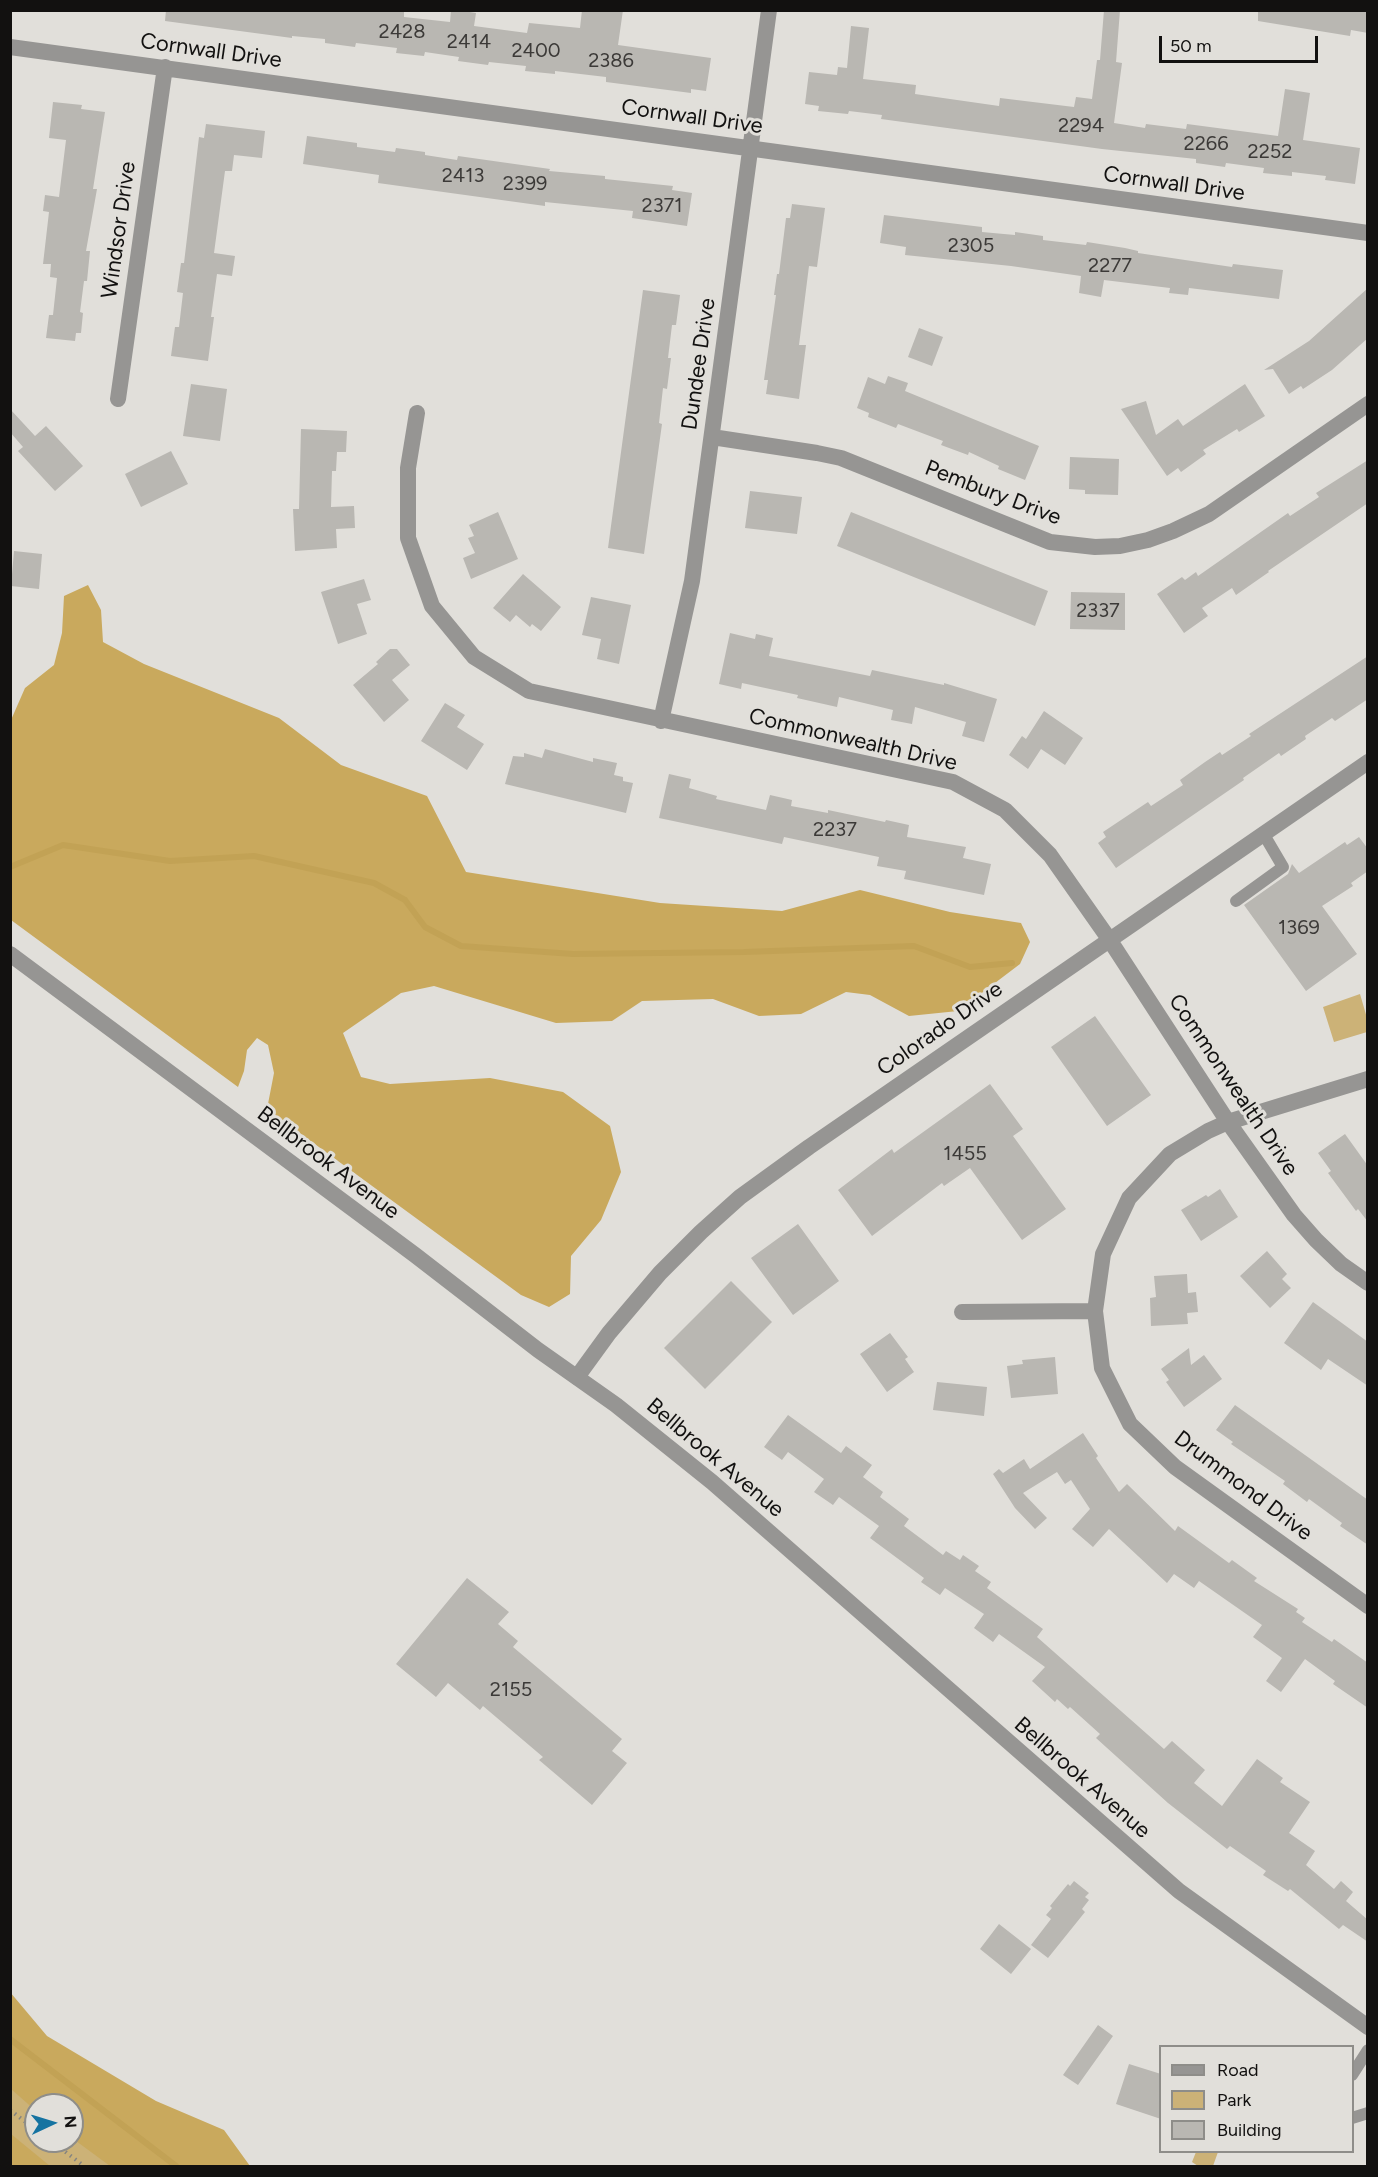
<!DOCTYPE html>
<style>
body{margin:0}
#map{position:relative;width:1378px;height:2177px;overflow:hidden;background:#e1dfda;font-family:Figtree,sans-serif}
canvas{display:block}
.frame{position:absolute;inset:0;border:12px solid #121110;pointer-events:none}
.legend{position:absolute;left:1159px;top:2045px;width:195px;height:108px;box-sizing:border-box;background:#e1dfda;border:2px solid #8e8d89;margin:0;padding:8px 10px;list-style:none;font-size:18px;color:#121110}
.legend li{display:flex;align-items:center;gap:12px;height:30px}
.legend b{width:30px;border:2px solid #8e8d89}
.north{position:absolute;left:24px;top:2093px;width:60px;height:60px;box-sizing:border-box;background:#e1dfda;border:2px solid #8e8d89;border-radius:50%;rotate:86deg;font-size:16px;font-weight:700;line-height:24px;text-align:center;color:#121110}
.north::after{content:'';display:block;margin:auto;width:21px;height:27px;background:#1573a1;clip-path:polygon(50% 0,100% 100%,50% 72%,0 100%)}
.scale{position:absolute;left:1159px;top:36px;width:159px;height:27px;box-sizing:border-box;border:3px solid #121110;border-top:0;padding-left:8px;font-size:18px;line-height:21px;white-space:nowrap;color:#121110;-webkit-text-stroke:4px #e1dfda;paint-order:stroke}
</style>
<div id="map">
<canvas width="1378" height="2177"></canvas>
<div class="frame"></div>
<ul class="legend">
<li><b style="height:8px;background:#969593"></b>Road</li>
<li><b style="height:16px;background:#ccb277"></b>Park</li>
<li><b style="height:16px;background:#b9b7b2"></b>Building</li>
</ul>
<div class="north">N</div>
<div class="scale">50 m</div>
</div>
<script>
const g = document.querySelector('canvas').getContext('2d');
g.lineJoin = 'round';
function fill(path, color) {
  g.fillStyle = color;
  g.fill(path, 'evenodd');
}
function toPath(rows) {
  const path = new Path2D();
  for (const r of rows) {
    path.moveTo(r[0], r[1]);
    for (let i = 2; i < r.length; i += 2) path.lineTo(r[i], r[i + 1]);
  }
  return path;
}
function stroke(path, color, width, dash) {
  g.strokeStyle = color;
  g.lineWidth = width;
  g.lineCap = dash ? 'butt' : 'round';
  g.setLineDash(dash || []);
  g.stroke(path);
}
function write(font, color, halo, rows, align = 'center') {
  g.font = font + ' Figtree,sans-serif';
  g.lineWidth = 6;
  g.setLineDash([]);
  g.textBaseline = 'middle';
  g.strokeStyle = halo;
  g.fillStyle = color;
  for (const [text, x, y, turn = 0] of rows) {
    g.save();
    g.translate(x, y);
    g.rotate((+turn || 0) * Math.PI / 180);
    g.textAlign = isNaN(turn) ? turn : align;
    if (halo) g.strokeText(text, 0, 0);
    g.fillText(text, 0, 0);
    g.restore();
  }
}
fill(toPath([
 [1360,994,1367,1018,1367,1032,1334,1042,1323,1007],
 [10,2083,36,2105,36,2141,72,2141,72,2132,116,2166,22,2166,11,2157],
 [1196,2152,1218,2152,1213,2166,1198,2166,1192,2162]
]), '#ccb277');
fill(toPath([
 [88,585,101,610,103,642,144,664,279,718,341,765,427,796,466,872,660,903,782,911,860,890,950,912,1021,923,1030,942,1020,964,958,1011,909,1016,870,995,846,992,801,1014,759,1016,713,999,642,1001,612,1021,556,1023,434,986,401,993,343,1033,361,1077,390,1084,490,1078,563,1092,610,1126,621,1172,601,1220,571,1256,570,1294,549,1307,521,1295,267,1109,274,1073,268,1045,257,1038,247,1050,244,1071,238,1087,11,920,11,720,25,688,54,665,62,633,64,596],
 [10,1992,47,2036,156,2101,224,2130,250,2166,110,2166,72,2138,72,2105,36,2105,36,2111,11,2089],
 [11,2134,50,2166,11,2166]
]), '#c9a95d');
stroke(toPath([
 [10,867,63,845,170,861,254,856,374,883,405,900,425,927,461,946,573,954,744,952,914,946,970,967,1012,963],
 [10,2039,176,2166]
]), '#c2a255', 6);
fill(toPath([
 [166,10,404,10,404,17,450,22,451,10,457,10,476,13,474,26,527,33,529,23,580,28,582,10,623,10,618,45,711,58,706,91,691,89,691,93,606,82,606,77,555,71,555,74,525,71,526,66,489,62,488,65,458,61,459,57,425,52,424,56,396,53,397,48,356,43,355,47,325,43,325,39,292,36,292,38,165,21],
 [1104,10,1120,10,1116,62,1122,63,1114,123,1145,128,1146,124,1186,129,1187,124,1278,136,1285,89,1310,93,1303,140,1360,148,1355,184,1325,180,1326,176,1292,172,1292,176,1263,173,1264,168,1226,163,1225,167,1196,163,1196,159,1102,149,881,119,882,115,849,111,848,114,818,111,819,106,805,104,809,72,837,75,838,67,847,68,851,26,869,28,863,79,916,85,915,94,999,106,1000,98,1074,107,1076,97,1092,99,1097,60,1100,60],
 [1258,10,1368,10,1368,33,1351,30,1350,36,1258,21],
 [53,102,82,105,81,109,105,112,93,189,97,189,86,251,90,251,87,281,84,281,80,312,83,313,81,333,76,333,75,341,46,338,49,315,53,315,57,278,50,277,51,264,43,264,49,212,43,211,45,195,59,197,66,140,49,138],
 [206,124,265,131,262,158,234,155,232,171,225,171,214,253,235,256,232,276,217,274,211,317,214,317,208,361,171,356,175,327,179,327,183,293,177,292,181,263,184,263,199,137,204,138],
 [307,136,357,143,357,147,395,152,396,148,425,152,425,155,457,160,458,156,550,169,549,171,605,176,605,179,673,186,672,190,692,193,687,226,632,218,633,211,545,202,545,206,378,183,379,175,303,164],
 [792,204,825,208,817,267,809,266,799,345,806,345,799,399,766,394,768,380,764,380,776,295,774,295,777,274,779,274,786,218,790,218],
 [884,215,982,227,982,232,1015,235,1015,232,1043,236,1043,240,1086,245,1087,242,1125,248,1138,251,1138,253,1232,267,1233,264,1283,270,1279,299,1189,288,1188,295,1169,293,1170,288,1104,280,1101,297,1079,293,1081,276,1011,266,905,255,906,247,880,243],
 [1368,288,1368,338,1332,370,1303,389,1301,386,1289,394,1273,369,1264,370,1309,341],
 [643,290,680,295,676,325,672,325,668,358,671,358,667,389,663,388,659,423,662,424,644,554,608,548],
 [919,328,943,337,932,366,908,357],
 [888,376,908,383,905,391,1039,446,1025,480,998,469,999,466,969,452,968,455,941,445,943,441,898,424,896,428,868,417,869,413,857,408,868,377,885,384],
 [191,384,227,389,220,441,183,436],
 [1245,384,1265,416,1239,432,1237,429,1203,450,1206,454,1181,472,1178,468,1167,476,1121,409,1146,401,1156,435,1178,419,1183,426],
 [10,409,35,436,46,426,83,466,55,491,18,451,23,447,10,432],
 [301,429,347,431,346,452,337,452,336,471,332,471,331,507,354,506,355,528,336,529,337,548,295,551,293,509,299,509],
 [171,451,188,484,141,507,125,474],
 [1070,457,1119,459,1118,495,1085,494,1085,490,1069,489],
 [1368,460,1368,503,1268,571,1269,572,1236,595,1232,588,1202,608,1208,616,1184,633,1157,594,1182,577,1185,580,1196,572,1198,576,1288,513,1290,516,1319,497,1316,493],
 [750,491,802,497,797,534,745,528],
 [498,512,518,559,471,579,463,558,475,553,468,538,474,536,469,525],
 [851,512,1048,591,1035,626,837,546],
 [14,551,42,554,39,589,11,586],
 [523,574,561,607,541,631,532,624,530,627,516,615,510,622,493,608],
 [364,579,371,600,357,604,367,634,338,644,321,592],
 [1071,592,1125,593,1125,630,1070,629],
 [591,597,631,605,619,664,597,659,601,639,582,635],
 [730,633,755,639,756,634,773,638,769,656,870,676,872,670,944,685,944,683,997,699,984,742,962,736,966,722,915,707,912,724,891,720,893,710,839,697,837,707,797,698,798,695,742,683,741,689,719,684],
 [390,649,397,649,410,665,392,680,409,700,384,722,353,685,378,664,376,662],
 [1368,656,1368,699,1335,721,1332,718,1305,736,1306,739,1281,756,1279,753,1243,778,1244,780,1116,868,1098,843,1106,837,1103,832,1148,802,1151,806,1183,785,1180,780,1205,762,1220,752,1222,755,1251,736,1249,734],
 [445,703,465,715,457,727,484,744,467,770,421,741],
 [1044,711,1083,738,1065,765,1041,749,1028,769,1009,755,1022,736,1026,739],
 [545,749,593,762,593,758,617,763,614,775,623,777,623,781,633,783,626,813,505,784,513,756,524,757,524,753,542,758],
 [669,774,691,779,689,788,717,796,716,799,766,810,770,795,792,800,791,806,828,813,828,810,885,822,886,820,909,825,907,837,966,847,963,858,991,864,984,895,904,879,906,871,877,866,879,857,784,837,782,844,659,818],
 [1359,837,1368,849,1368,871,1351,883,1353,886,1322,906,1357,954,1306,991,1244,905,1288,874,1292,864,1299,873,1345,842,1347,845],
 [1095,1016,1151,1095,1107,1126,1051,1047],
 [990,1084,1023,1129,1013,1136,1066,1209,1022,1240,970,1168,944,1186,942,1183,872,1236,838,1190,892,1149,894,1153],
 [1345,1134,1368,1166,1368,1222,1358,1209,1356,1211,1328,1173,1331,1171,1318,1153],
 [1220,1189,1238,1217,1201,1241,1181,1210,1206,1195,1208,1197],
 [798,1224,839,1281,793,1315,751,1258],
 [1267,1251,1287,1274,1282,1279,1291,1288,1270,1308,1240,1276],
 [1187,1274,1188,1293,1196,1292,1198,1312,1187,1313,1188,1324,1151,1326,1150,1298,1156,1297,1154,1276],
 [731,1281,772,1322,705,1389,664,1348],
 [1313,1302,1368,1342,1368,1386,1328,1359,1321,1370,1284,1343],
 [890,1333,908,1357,905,1359,914,1372,887,1392,860,1354],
 [1189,1348,1191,1365,1204,1355,1222,1379,1184,1407,1166,1382,1169,1380,1161,1369],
 [1055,1357,1058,1394,1011,1398,1007,1366,1023,1364,1022,1360],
 [937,1382,987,1387,984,1416,933,1410],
 [1235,1405,1368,1500,1368,1545,1340,1526,1342,1523,1309,1499,1307,1502,1283,1484,1285,1481,1231,1444,1233,1442,1216,1430],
 [788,1415,841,1453,846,1446,872,1465,863,1477,883,1492,880,1497,909,1519,904,1526,943,1555,946,1551,960,1560,963,1555,979,1566,975,1571,991,1582,987,1588,1043,1629,1037,1637,1164,1749,1172,1741,1205,1770,1194,1783,1222,1806,1257,1759,1283,1778,1280,1782,1310,1802,1289,1833,1315,1851,1306,1865,1334,1889,1341,1881,1353,1892,1346,1901,1368,1920,1368,1942,1343,1925,1339,1929,1290,1889,1288,1891,1263,1875,1266,1871,1230,1846,1227,1849,1168,1803,1096,1738,1100,1734,1070,1707,1068,1709,1057,1699,1055,1702,1032,1681,1045,1667,999,1634,993,1642,974,1628,984,1614,945,1588,940,1595,921,1582,924,1578,870,1538,879,1526,839,1497,833,1505,814,1492,824,1479,788,1452,782,1460,764,1447],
 [1083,1433,1098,1456,1096,1458,1119,1492,1127,1484,1175,1531,1178,1526,1229,1563,1232,1560,1257,1578,1254,1581,1298,1609,1296,1612,1305,1618,1302,1622,1332,1642,1334,1639,1368,1663,1368,1708,1333,1684,1335,1681,1305,1659,1281,1692,1266,1681,1282,1658,1253,1637,1262,1625,1199,1581,1194,1588,1174,1574,1167,1583,1109,1529,1093,1547,1072,1529,1090,1509,1071,1480,1065,1484,1057,1472,1023,1493,1047,1518,1035,1529,1015,1508,993,1474,999,1469,1003,1473,1024,1459,1030,1469],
 [467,1578,509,1612,498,1624,518,1641,513,1647,622,1739,612,1751,627,1763,592,1805,539,1760,543,1757,483,1706,480,1710,448,1683,436,1697,396,1664],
 [1074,1881,1089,1893,1085,1897,1089,1900,1082,1909,1085,1912,1048,1958,1031,1945,1051,1919,1046,1915,1052,1908,1050,1906,1068,1884,1070,1886],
 [999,1924,1031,1949,1011,1974,980,1949],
 [1098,2025,1113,2036,1078,2085,1063,2075],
 [1129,2064,1161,2074,1161,2119,1116,2104]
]), '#b9b7b2');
stroke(toPath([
 [10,2110,36,2130],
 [51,2141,84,2166]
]), '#858480', 4, [1.5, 4.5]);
stroke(toPath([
 [1236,901,1283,867,1263,833],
 [1352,2075,1368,2050],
 [1352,2118,1368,2113]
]), '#969593', 12);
stroke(toPath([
 [10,47,1368,233],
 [118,399,165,67],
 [417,413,408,468,408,538,432,606,474,657,529,691,953,782,1005,810,1050,855,1109,939,1228,1122,1294,1215,1316,1240,1341,1264,1368,1283],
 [712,437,817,453,841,458,1050,542,1095,547,1120,546,1148,540,1173,531,1209,514,1368,404],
 [661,721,692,581,769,10],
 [1368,1079,1228,1122,1208,1131,1170,1154,1129,1198,1103,1254,1095,1311,1102,1368,1130,1424,1175,1467,1368,1606],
 [962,1312,1095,1311],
 [577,1377,609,1333,660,1273,701,1232,740,1197,809,1147,1368,762]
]), '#969593', 16);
stroke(toPath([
 [10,954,415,1255,538,1350,616,1405,712,1482,1179,1891,1368,2027]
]), '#969593', 16);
write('20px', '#3c3a38', null, [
 ["2428",402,32],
 ["2414",469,42],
 ["2400",536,51],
 ["2386",611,61],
 ["2294",1081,126],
 ["2266",1206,144],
 ["2252",1270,152],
 ["2413",463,176],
 ["2399",525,184],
 ["2371",662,206],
 ["2305",971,246],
 ["2277",1110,266],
 ["2337",1098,611],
 ["2237",835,830],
 ["1369",1299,928],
 ["1455",965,1154],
 ["2155",511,1690]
]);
write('22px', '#121110', '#e1dfda', [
 ["Cornwall Drive",211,51,8],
 ["Cornwall Drive",692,117,8],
 ["Cornwall Drive",1174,184,8],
 ["Windsor Drive",119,230,-82],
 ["Dundee Drive",699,364,-82],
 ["Pembury Drive",993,493,21],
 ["Commonwealth Drive",853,740,13],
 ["Colorado Drive",940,1029,-35],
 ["Commonwealth Drive",1233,1085,56],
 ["Bellbrook Avenue",328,1163,37],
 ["Bellbrook Avenue",715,1458,40],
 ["Drummond Drive",1243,1486,37],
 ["Bellbrook Avenue",1082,1778,41]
]);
</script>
